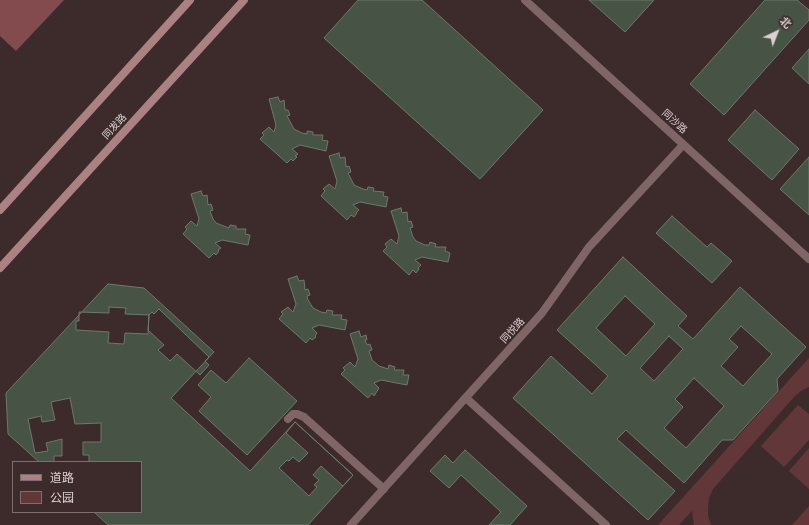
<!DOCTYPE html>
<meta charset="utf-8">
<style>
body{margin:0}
#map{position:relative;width:809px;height:525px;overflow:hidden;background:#3d2b2c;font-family:"Nunito Sans","Noto Sans SC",sans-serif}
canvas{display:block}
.legend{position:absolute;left:12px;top:461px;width:130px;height:52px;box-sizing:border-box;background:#3d2b2c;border:1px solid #7d6d6e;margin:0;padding:5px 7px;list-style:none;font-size:12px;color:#dcd0d0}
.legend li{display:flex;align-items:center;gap:8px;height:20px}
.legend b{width:20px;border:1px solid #7d6d6e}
.north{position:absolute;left:757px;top:12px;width:40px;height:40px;-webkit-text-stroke:3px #3d2b2c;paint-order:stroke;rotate:43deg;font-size:11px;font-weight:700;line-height:16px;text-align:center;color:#dcd0d0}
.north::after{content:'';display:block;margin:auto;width:14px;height:18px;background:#dcd0d0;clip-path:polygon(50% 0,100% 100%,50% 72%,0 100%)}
</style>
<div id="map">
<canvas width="809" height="525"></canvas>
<ul class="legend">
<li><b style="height:5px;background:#ac8183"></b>道路</li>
<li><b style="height:11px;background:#62373a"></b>公园</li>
</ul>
<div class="north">北</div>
</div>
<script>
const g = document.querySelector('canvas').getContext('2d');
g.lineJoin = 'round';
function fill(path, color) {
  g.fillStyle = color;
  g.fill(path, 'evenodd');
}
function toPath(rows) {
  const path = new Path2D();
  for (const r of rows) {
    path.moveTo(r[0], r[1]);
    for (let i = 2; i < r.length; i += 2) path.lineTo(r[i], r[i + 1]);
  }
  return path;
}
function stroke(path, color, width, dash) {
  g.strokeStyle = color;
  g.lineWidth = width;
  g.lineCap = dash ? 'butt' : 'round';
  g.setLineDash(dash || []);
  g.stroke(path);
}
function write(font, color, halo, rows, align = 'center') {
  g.font = font + ' "Nunito Sans","Noto Sans SC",sans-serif';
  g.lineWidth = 3;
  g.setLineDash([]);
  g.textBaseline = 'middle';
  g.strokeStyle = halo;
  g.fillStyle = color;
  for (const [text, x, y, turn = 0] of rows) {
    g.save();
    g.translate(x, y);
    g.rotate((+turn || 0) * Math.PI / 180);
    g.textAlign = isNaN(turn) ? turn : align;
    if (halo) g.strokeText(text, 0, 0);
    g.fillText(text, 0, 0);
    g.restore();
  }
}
fill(toPath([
 [809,358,809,387,801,391,794,397,713,489,709,498,708,507,708,516,711,525,694,525,692,511,679,525,658,525],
 [798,405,809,414,809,440,784,467,761,446],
 [809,448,809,489,789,471],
 [809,506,809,525,792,525]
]), '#62373a');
fill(toPath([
 [0,0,64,0,16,51,0,36]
]), '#844b4f');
const building = toPath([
 [358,0,422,0,543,110,480,179,324,38,358,0],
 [589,0,654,0,625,32,589,0],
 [765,0,797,0,809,10,809,20,724,115,690,84,765,0],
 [809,49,809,84,792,68,809,49],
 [278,97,280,102,284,100,285,110,288,110,290,115,287,116,294,129,302,133,307,134,307,131,313,132,313,135,323,135,322,140,328,141,326,151,300,145,292,149,298,154,295,156,297,157,293,161,291,159,287,163,260,139,264,135,262,133,269,127,274,132,276,125,269,99,278,97],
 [755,110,799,149,772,180,728,140,755,110],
 [339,153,340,158,345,157,346,167,349,166,351,172,348,173,354,185,363,189,367,190,368,187,374,188,373,191,384,192,383,196,388,197,386,207,360,202,353,205,359,210,356,213,357,213,354,217,351,215,347,220,321,196,325,191,323,189,329,184,335,189,337,181,329,156,339,153],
 [809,157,809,215,780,189,809,157],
 [201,191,203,196,207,195,208,205,211,204,213,210,210,211,213,219,216,223,229,228,230,225,236,226,236,229,246,229,245,234,250,235,248,245,222,240,215,243,221,248,218,250,219,251,216,255,214,253,209,258,183,234,187,229,185,227,191,221,197,226,199,219,191,194,201,191],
 [401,208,402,213,407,212,408,222,411,221,413,227,410,228,413,237,416,241,425,245,429,245,430,242,436,244,435,247,446,247,445,251,450,253,448,262,422,257,415,260,421,265,418,268,419,269,416,273,413,270,409,275,383,251,387,247,385,244,391,239,397,244,399,236,391,211,401,208],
 [672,216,707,247,711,243,732,261,712,283,656,233,672,216],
 [623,257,687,316,678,326,693,339,740,287,806,347,777,379,778,391,733,440,722,440,684,483,626,430,617,439,675,491,648,520,513,398,551,356,592,394,608,376,557,330,623,257],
 [625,296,655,324,626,356,596,328,625,296],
 [741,326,772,354,743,386,721,366,738,347,729,339,741,326],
 [669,336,683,349,654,381,640,368,669,336],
 [694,378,724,406,686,448,664,428,683,407,675,399,694,378],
 [297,276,299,281,304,280,305,290,308,289,310,295,307,296,308,300,313,308,321,312,326,313,327,310,333,311,332,315,342,315,341,319,347,320,345,330,319,325,312,328,317,333,315,336,316,337,312,340,310,338,306,343,279,319,283,314,281,312,288,307,293,312,296,304,288,279,297,276],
 [108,284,144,288,214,352,171,398,250,471,295,422,353,475,308,525,108,525,94,512,141,512,141,462,39,462,8,434,6,393,108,284],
 [109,307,126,308,125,314,149,315,148,334,125,333,124,344,108,343,109,332,76,330,76,321,79,321,79,312,109,313,109,307],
 [159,309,209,357,205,361,209,365,200,375,177,354,170,361,158,350,164,345,148,330,149,315,152,312,154,314,159,309],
 [359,331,361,337,366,335,367,340,365,340,367,345,370,344,372,350,369,351,372,360,379,366,388,369,389,365,395,367,394,370,404,370,403,375,409,375,407,385,381,380,374,383,379,388,374,396,372,393,368,398,341,374,345,370,343,368,350,362,355,367,358,359,350,334,359,331],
 [249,358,297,401,247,455,199,411,211,397,198,385,211,370,226,383,249,358],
 [70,398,75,424,101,423,101,442,83,442,83,455,89,455,89,462,54,462,54,456,62,456,62,439,46,443,48,451,35,453,28,419,41,416,42,422,55,420,51,402,70,398],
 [295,422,353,475,343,486,321,466,313,475,319,480,314,485,317,487,309,496,279,468,287,460,289,461,293,457,299,462,308,453,286,433,295,422],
 [465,450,527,506,510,525,489,525,501,512,461,475,449,488,430,471,445,455,453,463,465,450]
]);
fill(building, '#475344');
stroke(building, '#6d796a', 1);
stroke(toPath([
 [466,398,606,525],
 [288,419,293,414,297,414,304,417,384,489],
 [351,525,542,313,589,247,683,145]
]), '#806566', 8);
stroke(toPath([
 [525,0,809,259]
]), '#806566', 8);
stroke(toPath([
 [0,210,190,0],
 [0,268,244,0]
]), '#ac8183', 8);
write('10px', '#dcd0d0', '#3d2b2c', [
 ["同沙路",674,122,42],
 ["同发路",115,127,-48],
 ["同悦路",513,331,-48]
]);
</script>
